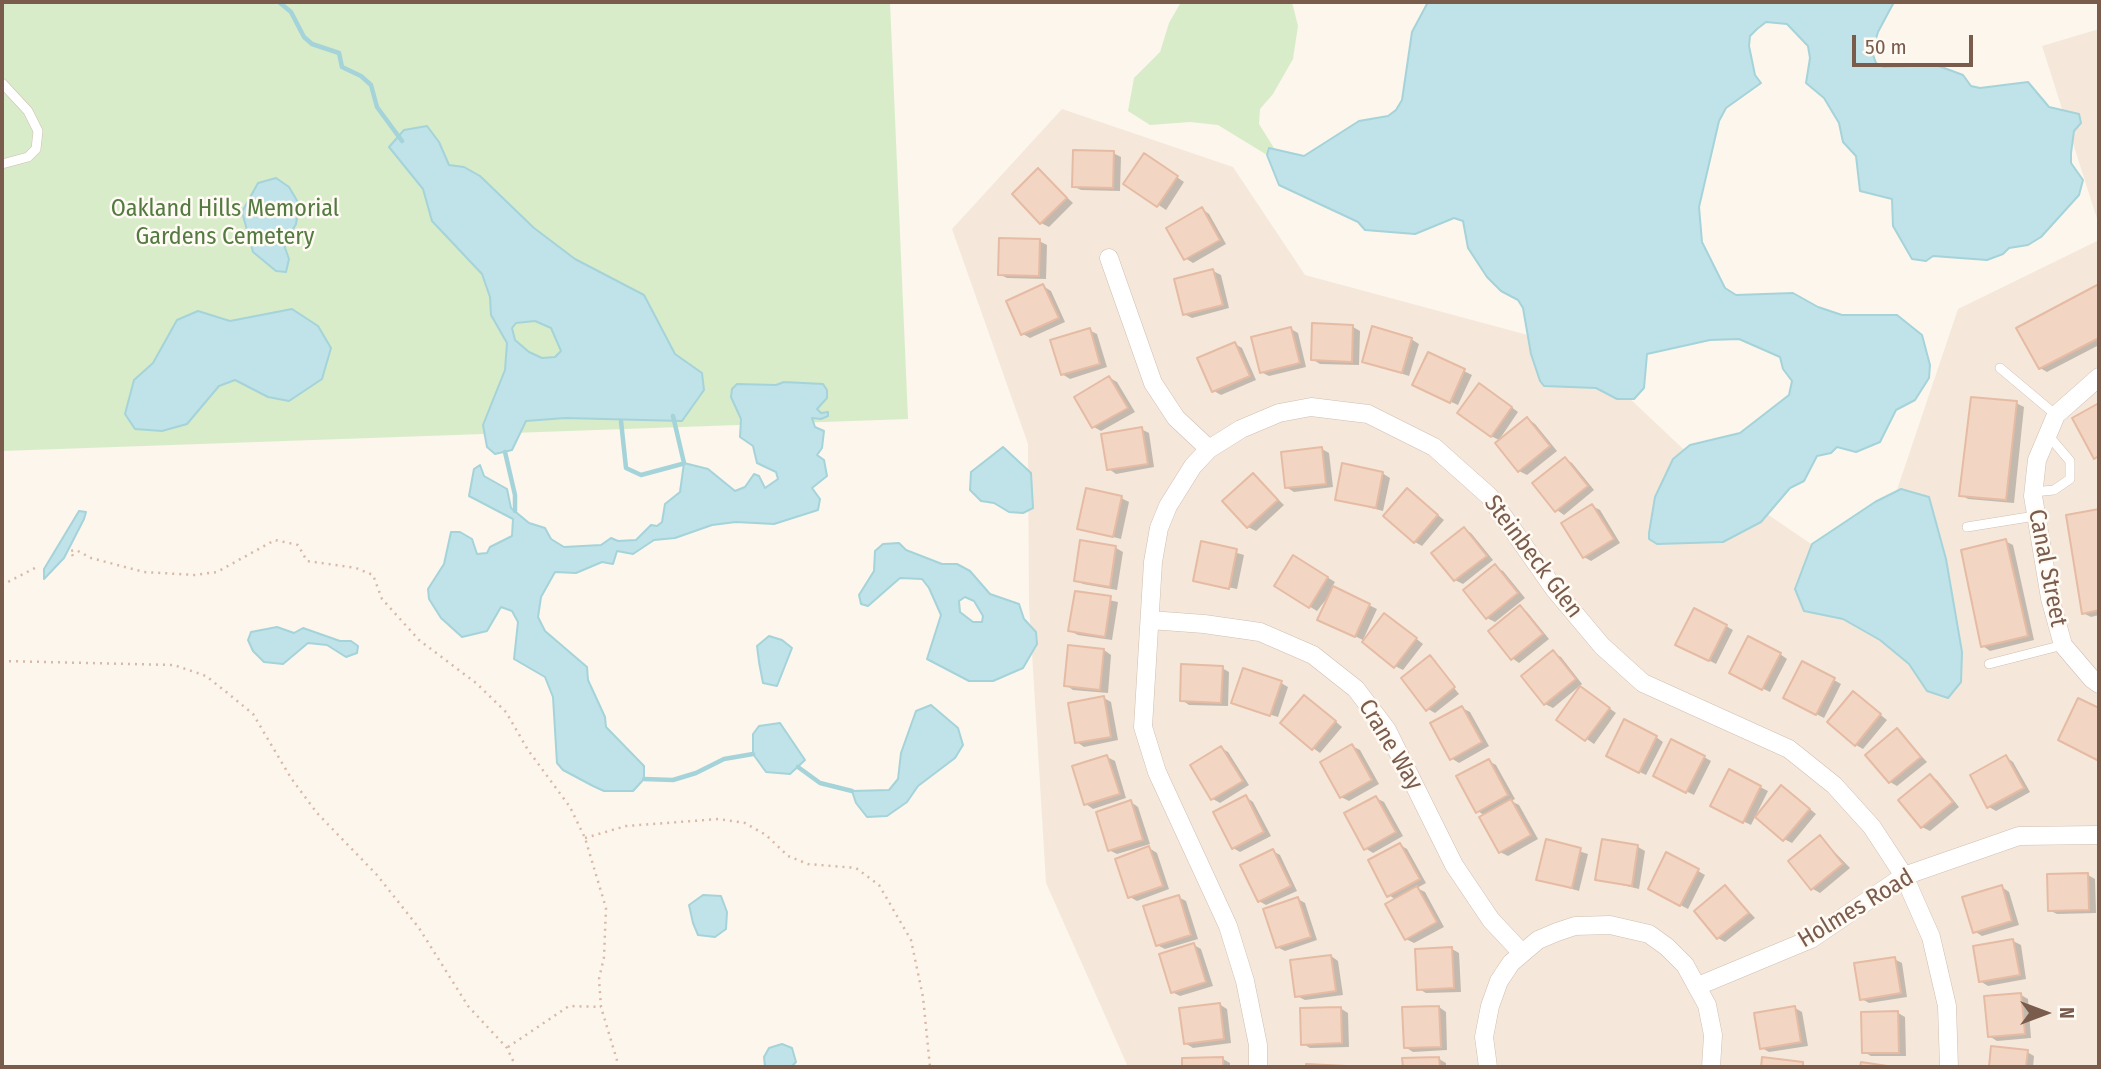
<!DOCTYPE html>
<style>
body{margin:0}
#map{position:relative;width:2101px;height:1069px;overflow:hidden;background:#fdf6ec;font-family:"Fira Sans Condensed",sans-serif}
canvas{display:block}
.frame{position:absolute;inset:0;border:4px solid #7a5c4d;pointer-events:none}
.north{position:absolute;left:2010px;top:978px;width:70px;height:70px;-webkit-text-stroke:5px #fffaf3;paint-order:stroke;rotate:90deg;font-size:19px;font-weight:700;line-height:28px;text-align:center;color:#7a5c4d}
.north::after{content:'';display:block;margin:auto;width:24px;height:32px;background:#7a5c4d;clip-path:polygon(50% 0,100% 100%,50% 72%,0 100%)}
.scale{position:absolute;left:1852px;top:35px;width:121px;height:32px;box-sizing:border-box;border:4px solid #7a5c4d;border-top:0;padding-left:9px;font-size:21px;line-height:24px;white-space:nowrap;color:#7a5c4d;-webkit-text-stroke:5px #fffaf3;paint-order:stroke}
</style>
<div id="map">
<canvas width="2101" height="1069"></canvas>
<div class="frame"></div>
<div class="north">N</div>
<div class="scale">50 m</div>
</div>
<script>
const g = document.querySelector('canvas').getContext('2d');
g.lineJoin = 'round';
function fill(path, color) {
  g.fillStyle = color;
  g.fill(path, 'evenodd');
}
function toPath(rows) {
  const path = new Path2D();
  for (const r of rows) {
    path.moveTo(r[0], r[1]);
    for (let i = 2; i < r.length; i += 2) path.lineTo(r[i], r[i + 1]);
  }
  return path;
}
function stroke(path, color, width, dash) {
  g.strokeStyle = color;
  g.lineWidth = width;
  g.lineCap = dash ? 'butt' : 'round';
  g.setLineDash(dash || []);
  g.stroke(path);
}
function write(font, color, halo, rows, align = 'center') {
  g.font = font + ' "Fira Sans Condensed",sans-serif';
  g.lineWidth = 5;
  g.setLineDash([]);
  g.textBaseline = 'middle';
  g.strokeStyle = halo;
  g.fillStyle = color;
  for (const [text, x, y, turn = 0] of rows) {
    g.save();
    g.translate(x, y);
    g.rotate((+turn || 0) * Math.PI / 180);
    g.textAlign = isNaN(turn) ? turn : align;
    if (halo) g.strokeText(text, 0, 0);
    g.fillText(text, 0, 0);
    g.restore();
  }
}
fill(toPath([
 [2099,29,2099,225,2042,46],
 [1062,109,1233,167,1305,275,1576,348,1714,478,1926,622,1875,555,1958,309,2099,240,2099,1067,1128,1067,1046,883,1029,604,1028,444,952,229]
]), '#f5e8da');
fill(toPath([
 [2,2,890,2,908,419,2,451],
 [1181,2,1292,2,1298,26,1293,59,1273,94,1260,109,1259,124,1274,148,1269,149,1267,155,1218,125,1190,122,1150,125,1128,111,1134,78,1160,52,1169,23]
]), '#d8ecc9');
const water = toPath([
 [1428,2,1894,2,1878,32,1872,52,1876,63,1883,67,1936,65,1963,75,1971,86,1980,88,2028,82,2049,107,2079,114,2081,123,2074,131,2071,153,2071,163,2083,180,2079,195,2041,237,2028,245,2009,248,2003,254,1987,260,1933,256,1926,261,1912,259,1893,226,1892,199,1860,191,1856,156,1843,142,1839,123,1824,98,1806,83,1810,58,1808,46,1787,24,1766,22,1757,29,1750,36,1749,46,1755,75,1761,83,1726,108,1719,121,1699,207,1702,242,1725,288,1736,295,1793,293,1818,307,1842,315,1897,315,1922,335,1930,365,1929,378,1915,400,1896,410,1880,442,1856,452,1837,447,1831,453,1817,456,1804,481,1790,488,1761,522,1723,542,1657,544,1649,539,1649,533,1655,497,1673,459,1690,445,1740,433,1789,395,1792,381,1783,369,1780,357,1739,339,1710,340,1647,354,1644,388,1634,399,1617,399,1596,388,1544,386,1540,381,1531,354,1523,308,1518,300,1501,291,1487,277,1468,248,1463,221,1454,218,1415,234,1365,230,1358,222,1279,185,1267,155,1269,148,1304,156,1359,121,1388,116,1396,110,1402,100,1412,32,1428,2],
 [427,126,439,142,449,165,464,167,480,176,534,228,575,259,644,295,675,354,702,373,704,390,682,421,565,418,526,421,512,450,495,454,487,447,483,425,505,370,507,343,491,315,490,297,482,274,432,221,423,189,389,147,404,130,427,126],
 [535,321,551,328,561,351,555,357,542,358,529,352,515,340,512,328,516,323,535,321],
 [276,178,289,187,299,204,296,224,284,245,289,259,286,272,276,271,253,252,242,212,258,183,276,178],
 [292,309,318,326,331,348,322,379,289,401,268,397,235,380,219,386,187,424,162,431,135,429,125,414,134,380,153,363,177,320,198,311,230,321,292,309],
 [784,382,823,384,827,390,827,398,817,409,821,413,828,412,828,416,821,419,812,418,815,427,824,431,822,448,817,455,824,460,827,476,812,488,820,499,818,510,774,524,736,522,712,525,675,538,654,540,633,554,617,551,613,564,602,562,576,573,555,572,541,597,538,617,545,631,587,667,588,680,605,717,606,727,644,766,644,779,633,791,604,791,593,786,563,770,557,763,553,697,545,677,514,659,518,622,512,611,501,607,487,631,462,637,441,618,429,599,428,589,444,564,451,532,460,532,472,539,477,554,487,553,490,547,512,536,513,519,469,496,474,469,480,465,484,476,507,489,511,508,529,523,545,528,551,539,564,547,601,545,611,538,618,541,636,540,651,525,657,526,662,522,665,504,680,492,684,463,708,469,735,491,745,487,754,474,759,476,765,488,778,479,776,472,757,463,753,446,740,437,741,419,731,397,732,389,737,384,776,385,784,382],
 [1003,447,1031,473,1033,508,1023,513,1009,512,994,503,981,501,970,490,971,472,1003,447],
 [1901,489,1929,497,1946,559,1962,652,1961,682,1948,698,1927,691,1909,664,1880,640,1843,619,1804,611,1795,589,1812,544,1875,502,1901,489],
 [79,511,86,512,84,519,64,558,44,579,44,569,79,511],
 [899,543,906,550,942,564,957,564,970,571,990,594,1019,604,1024,619,1036,632,1037,644,1023,668,993,681,969,681,927,659,941,615,929,588,922,579,900,578,868,606,861,604,859,595,874,571,875,551,883,544,899,543],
 [965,597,974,601,983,616,982,622,973,622,960,612,959,601,965,597],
 [277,627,294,633,303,628,340,641,351,641,358,646,357,653,346,657,327,645,308,643,283,664,264,662,253,651,248,640,251,632,277,627],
 [769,636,782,640,792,648,777,686,763,683,759,662,757,646,769,636],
 [931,705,958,728,963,745,955,758,918,786,907,802,887,816,867,817,856,803,852,791,889,790,898,779,901,753,916,711,931,705],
 [780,723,805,760,790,774,766,772,753,754,753,734,759,726,780,723],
 [703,895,721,896,727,912,726,929,715,937,698,935,693,923,689,905,703,895],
 [782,1044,792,1048,796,1062,791,1067,765,1067,764,1057,769,1048,782,1044]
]);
fill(water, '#bfe3e8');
stroke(water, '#a5d3da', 2);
fill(toPath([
 [1113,153,1121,157,1120,191,1081,190,1073,186],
 [1152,160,1184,182,1166,210,1126,183],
 [1039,171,1073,203,1049,227,1041,223],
 [1202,209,1209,214,1226,244,1193,263,1185,258],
 [1039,241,1047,245,1046,279,1007,278,999,274],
 [1213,271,1221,275,1229,308,1192,318,1184,314],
 [1043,286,1051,291,1065,322,1030,338,1023,334],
 [2099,286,2099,345,2047,372,2040,368,2019,329],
 [1353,327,1360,331,1359,365,1320,364,1312,359],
 [1291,329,1298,333,1306,367,1269,376,1261,372],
 [1089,330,1097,334,1107,367,1070,379,1062,374],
 [1411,339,1419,344,1409,376,1364,361],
 [1235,344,1242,348,1256,380,1221,395,1214,391],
 [1429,354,1472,375,1458,405,1422,389],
 [1110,378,1117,382,1135,412,1101,431,1094,427,1076,397],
 [1487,389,1518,412,1499,440,1491,436],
 [2016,403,2024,407,2014,503,1968,499,1961,495],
 [1528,419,1535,424,1557,451,1527,475,1519,471],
 [1141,429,1149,433,1154,467,1116,474,1109,469],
 [1322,449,1329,453,1333,487,1294,492,1286,487],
 [1565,459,1572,463,1594,490,1564,515,1557,510],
 [1382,473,1390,478,1383,511,1337,499],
 [1253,475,1284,505,1256,531,1248,527],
 [1414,495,1444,520,1422,546,1415,542],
 [1121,498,1129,502,1121,539,1079,528],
 [1592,506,1600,510,1620,543,1591,561,1584,557],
 [2099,510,2099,615,2091,617,2083,613,2068,516],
 [1464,529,1471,533,1493,560,1463,584,1455,580,1434,553],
 [2005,541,2013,545,2034,640,1990,651,1983,646],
 [1082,542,1116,548,1123,552,1117,590,1083,584,1076,580],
 [1203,543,1244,555,1237,589,1195,580],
 [1301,561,1335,582,1332,587,1377,609,1363,640,1327,623,1334,589,1317,611,1276,586],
 [1495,567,1503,571,1525,598,1495,622,1487,618],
 [1076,593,1118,602,1112,640,1078,635,1070,631],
 [1520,607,1527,612,1549,639,1519,663,1512,658],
 [1392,620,1423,644,1403,670,1395,666],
 [1726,626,1733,630,1716,664,1685,648],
 [1104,650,1111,655,1108,693,1073,690,1066,685],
 [1553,653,1561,657,1582,684,1553,708,1545,704],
 [1780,654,1787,659,1770,692,1739,677],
 [1430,657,1436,661,1432,661,1459,694,1435,713,1428,709],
 [1222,668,1229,672,1228,706,1189,705,1182,700],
 [1834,680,1841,684,1824,718,1793,702],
 [1281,683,1288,687,1278,717,1233,703],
 [1588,693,1616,713,1594,744,1558,719],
 [1853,693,1887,720,1863,749,1856,745],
 [1104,698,1111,702,1118,740,1084,747,1077,742],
 [1312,701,1342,727,1320,753,1313,748],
 [1462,708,1470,712,1489,746,1459,763,1451,758],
 [1897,730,1927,762,1897,786,1890,782],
 [1656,737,1663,742,1646,775,1615,760],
 [1352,746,1360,750,1379,784,1349,801,1341,797],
 [1221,748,1228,752,1249,785,1220,803,1213,799,1192,766],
 [1107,757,1115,761,1126,798,1093,809,1086,804],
 [1704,757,1711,761,1694,795,1663,780],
 [2006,757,2013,762,2030,792,1996,811,1989,807],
 [1489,761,1496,765,1515,799,1511,801,1519,805,1538,839,1508,856,1500,852,1485,816,1478,811],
 [1729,771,1768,791,1751,825,1720,810],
 [1930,776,1937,780,1959,807,1930,831,1922,827],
 [1789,792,1816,814,1792,843,1784,839],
 [1246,797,1253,802,1271,836,1240,852,1233,848],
 [1376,798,1384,802,1403,836,1373,853,1365,848],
 [1131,802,1138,807,1150,844,1117,854,1109,850],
 [1820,837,1850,868,1820,893,1813,889],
 [1547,841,1588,854,1579,891,1538,879],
 [1400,845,1407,849,1426,883,1417,888,1425,892,1444,927,1414,943,1406,939,1396,900,1389,895],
 [1638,847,1645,851,1639,889,1597,879],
 [1149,848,1157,853,1169,889,1137,901,1130,897],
 [1273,851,1280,855,1297,891,1266,905,1259,901],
 [1698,871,1705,875,1688,909,1657,893],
 [2088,875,2095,879,2096,913,2057,914,2049,910],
 [1726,887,1755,918,1725,942,1718,938],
 [2002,887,2009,892,2019,925,1982,936,1974,931],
 [1178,897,1186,901,1198,939,1165,949,1157,945],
 [1298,899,1305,903,1317,940,1285,951,1277,947],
 [2013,941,2021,945,2026,979,1988,986,1980,981],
 [1194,945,1201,949,1213,986,1180,996,1172,992],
 [1452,949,1459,953,1461,992,1426,993,1419,989],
 [1331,956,1338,961,1343,995,1305,1000,1297,996],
 [1894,959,1902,963,1907,997,1869,1003,1862,999],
 [2021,995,2028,999,2031,1038,1997,1041,1989,1036],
 [1219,1004,1227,1009,1231,1043,1193,1048,1185,1043],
 [1439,1007,1446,1012,1447,1050,1413,1052,1405,1047],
 [1340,1008,1348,1013,1349,1047,1310,1048,1303,1044],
 [1795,1008,1802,1012,1808,1046,1769,1052,1762,1048],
 [1898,1013,1905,1017,1906,1056,1871,1056,1864,1052],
 [1993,1048,2027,1052,2034,1056,2033,1067,1991,1067],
 [1184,1059,1223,1059,1230,1063,1230,1067,1184,1067],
 [1439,1059,1446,1063,1446,1067,1404,1067,1404,1060]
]), '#0003');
stroke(toPath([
 [279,2,291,12,304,37,312,44,339,53,342,67,361,76,371,85,377,107,402,141],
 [673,416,684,463],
 [621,421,626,468,641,475,682,464],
 [505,452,515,495,515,511],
 [798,767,820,783,852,791],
 [644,779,673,780,696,773,724,759,753,754]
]), '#a5d3da', 4.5);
const building = toPath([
 [1073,150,1114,151,1113,188,1072,187,1073,150],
 [1144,153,1178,176,1157,207,1123,184,1144,153],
 [1038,168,1067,198,1040,224,1012,194,1038,168],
 [1202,207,1220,240,1184,260,1166,228,1202,207],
 [999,238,1040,239,1039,276,998,275,999,238],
 [1213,269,1223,305,1183,315,1174,279,1213,269],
 [1043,284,1059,318,1021,335,1006,301,1043,284],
 [2099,284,2099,338,2039,369,2016,328,2099,284],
 [1312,323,1353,325,1352,362,1311,360,1312,323],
 [1372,326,1412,338,1402,373,1362,362,1372,326],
 [1291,327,1300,363,1260,373,1251,337,1291,327],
 [1090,328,1100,364,1061,375,1050,340,1090,328],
 [1235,342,1250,376,1212,392,1197,358,1235,342],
 [1428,352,1465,369,1450,403,1412,385,1428,352],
 [1109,376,1128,408,1092,428,1074,397,1109,376],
 [1479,383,1512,407,1491,437,1457,413,1479,383],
 [1971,397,2017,401,2006,500,1959,496,1971,397],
 [2099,403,2099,456,2094,459,2072,418,2099,403],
 [1527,417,1550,446,1518,472,1495,443,1527,417],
 [1142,427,1148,464,1107,470,1101,434,1142,427],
 [1322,447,1326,484,1285,488,1281,452,1322,447],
 [1565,457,1588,486,1555,512,1532,483,1565,457],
 [1342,463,1383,472,1376,508,1335,500,1342,463],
 [1253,473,1278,500,1247,528,1222,501,1253,473],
 [1086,488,1122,496,1113,537,1077,529,1086,488],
 [1407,488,1438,515,1414,543,1383,516,1407,488],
 [1592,504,1614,539,1583,558,1561,523,1592,504],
 [2099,509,2099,610,2082,614,2066,515,2099,509],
 [1464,527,1487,556,1454,581,1431,553,1464,527],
 [2006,539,2028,636,1981,647,1961,550,2006,539],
 [1080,540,1116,546,1110,587,1074,581,1080,540],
 [1201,541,1237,549,1229,589,1193,581,1201,541],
 [1293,555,1328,577,1309,608,1274,586,1293,555],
 [1495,564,1518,593,1486,619,1463,590,1495,564],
 [1333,586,1370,604,1355,637,1317,620,1333,586],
 [1075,591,1111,596,1105,637,1068,631,1075,591],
 [1520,605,1543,634,1511,660,1488,631,1520,605],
 [1694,608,1727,625,1709,661,1675,645,1694,608],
 [1384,613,1417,638,1394,668,1362,642,1384,613],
 [1748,636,1781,653,1762,690,1729,673,1748,636],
 [1068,645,1104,649,1100,690,1064,686,1068,645],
 [1553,650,1576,679,1544,705,1521,676,1553,650],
 [1430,655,1455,687,1426,711,1401,678,1430,655],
 [1802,661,1835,678,1816,715,1783,698,1802,661],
 [1181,664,1223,666,1221,703,1180,701,1181,664],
 [1243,668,1282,681,1270,716,1231,703,1243,668],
 [1580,686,1610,708,1585,741,1556,720,1580,686],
 [1853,691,1881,714,1855,746,1827,722,1853,691],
 [1304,695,1336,721,1312,750,1280,723,1304,695],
 [1104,696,1111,737,1075,743,1068,703,1104,696],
 [2078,698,2099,708,2099,761,2058,740,2078,698],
 [1462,706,1482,742,1450,760,1430,723,1462,706],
 [1624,719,1657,736,1639,773,1606,756,1624,719],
 [1897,728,1921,757,1889,783,1865,755,1897,728],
 [1671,739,1705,756,1686,793,1653,776,1671,739],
 [1352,744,1372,780,1340,798,1320,762,1352,744],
 [1221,746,1243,781,1211,800,1190,765,1221,746],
 [1107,755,1120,794,1084,805,1072,766,1107,755],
 [2006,755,2024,788,1987,808,1970,775,2006,755],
 [1489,759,1508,795,1476,813,1456,776,1489,759],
 [1729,769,1761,786,1743,823,1710,806,1729,769],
 [1930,774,1953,802,1921,828,1898,800,1930,774],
 [1781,785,1810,809,1783,841,1755,817,1781,785],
 [1246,795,1264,832,1232,849,1213,812,1246,795],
 [1376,796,1396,832,1364,850,1344,813,1376,796],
 [1511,799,1531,835,1499,853,1479,817,1511,799],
 [1131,800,1143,840,1108,851,1096,812,1131,800],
 [1820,835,1843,864,1811,890,1788,861,1820,835],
 [1546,839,1581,848,1572,888,1536,880,1546,839],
 [1602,839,1638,845,1632,886,1595,880,1602,839],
 [1400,843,1420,879,1387,897,1368,860,1400,843],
 [1149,846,1163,886,1128,898,1115,859,1149,846],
 [1273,849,1291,886,1258,902,1240,865,1273,849],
 [1666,852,1699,869,1680,906,1648,889,1666,852],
 [2088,873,2089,910,2048,911,2047,874,2088,873],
 [1725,885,1749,913,1717,939,1694,911,1725,885],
 [2002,885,2012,921,1973,933,1962,897,2002,885],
 [1417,886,1437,922,1405,940,1385,904,1417,886],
 [1179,895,1191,935,1156,946,1143,906,1179,895],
 [1298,897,1311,937,1276,948,1263,909,1298,897],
 [2013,939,2020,975,1979,982,1973,946,2013,939],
 [1194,943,1206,982,1171,993,1159,954,1194,943],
 [1452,947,1454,988,1417,990,1415,949,1452,947],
 [1331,955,1336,991,1295,997,1290,960,1331,955],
 [1895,957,1901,993,1860,1000,1854,963,1895,957],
 [2021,993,2025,1034,1988,1037,1984,996,2021,993],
 [1220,1003,1224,1039,1184,1044,1179,1008,1220,1003],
 [1439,1006,1441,1047,1404,1048,1402,1007,1439,1006],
 [1795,1006,1801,1042,1760,1049,1754,1013,1795,1006],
 [1341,1007,1342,1043,1301,1045,1300,1008,1341,1007],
 [1898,1011,1899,1053,1862,1053,1861,1012,1898,1011],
 [1991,1046,2028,1050,2026,1067,1989,1067,1991,1046],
 [1223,1057,1223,1067,1182,1067,1182,1058,1223,1057],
 [1439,1057,1440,1067,1403,1067,1402,1058,1439,1057],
 [1762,1057,1803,1062,1803,1067,1761,1067,1762,1057],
 [1861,1062,1894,1067,1860,1067,1861,1062],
 [1306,1064,1347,1066,1347,1067,1306,1067,1306,1064]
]);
fill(building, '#f3d5c3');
stroke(building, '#e6bba3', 2);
const service = toPath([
 [2,83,28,111,38,131,36,149,28,157,2,164],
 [2000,368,2056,415],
 [2033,492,2054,490,2070,479,2070,461,2048,435],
 [1967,527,2035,516],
 [1989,664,2063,645]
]);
const minor = toPath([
 [1109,258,1153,383,1176,418,1209,449],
 [2099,377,2056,415,2037,460,2033,496,2050,598,2063,645,2092,679,2099,684],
 [1150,620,1204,624,1260,632,1313,655,1356,689,1387,730,1454,865,1491,920,1522,953],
 [1698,986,1811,939,1904,876,2019,836,2099,835],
 [1258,1067,1258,1045,1245,981,1228,926,1157,772,1143,727,1153,562,1159,528,1168,506,1193,466,1209,449,1241,429,1279,413,1311,407,1368,414,1434,447,1489,496,1555,590,1602,646,1643,683,1789,749,1834,785,1872,827,1904,876,1931,937,1947,1006,1949,1067],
 [1488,1067,1484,1037,1490,1006,1499,981,1511,963,1538,940,1557,932,1575,926,1610,925,1649,934,1667,947,1685,965,1707,1005,1713,1035,1711,1067]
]);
stroke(service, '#d1beb0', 10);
stroke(minor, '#d1beb0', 19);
stroke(toPath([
 [73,556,70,551,76,550,91,558,144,572,195,575,217,572,275,540,298,545,307,561,356,568,373,575,382,599,419,640,476,683,506,712,528,750,570,807,585,838,606,908,604,957,599,979,601,1007,619,1067],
 [2,585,35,568],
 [2,661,174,665,206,676,230,695,253,714,291,778,317,813,377,875,419,928,468,1006,507,1048,516,1067],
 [585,838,626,826,719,819,745,823,766,835,788,856,808,864,856,868,879,885,911,940,923,997,930,1067],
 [508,1047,569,1006,601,1007]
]), '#d9b8a5', 2.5, [2, 5]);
stroke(service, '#fff', 9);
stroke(minor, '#fff', 18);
write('24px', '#537a41', '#fffaf3', [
 ["Oakland Hills Memorial",225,209],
 ["Gardens Cemetery",225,237]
]);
write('24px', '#7a5c4d', '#fffaf3', [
 ["Steinbeck Glen",1533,557,53],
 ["Canal Street",2047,568,79],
 ["Crane Way",1390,745,59],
 ["Holmes Road",1856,909,-31]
]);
</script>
